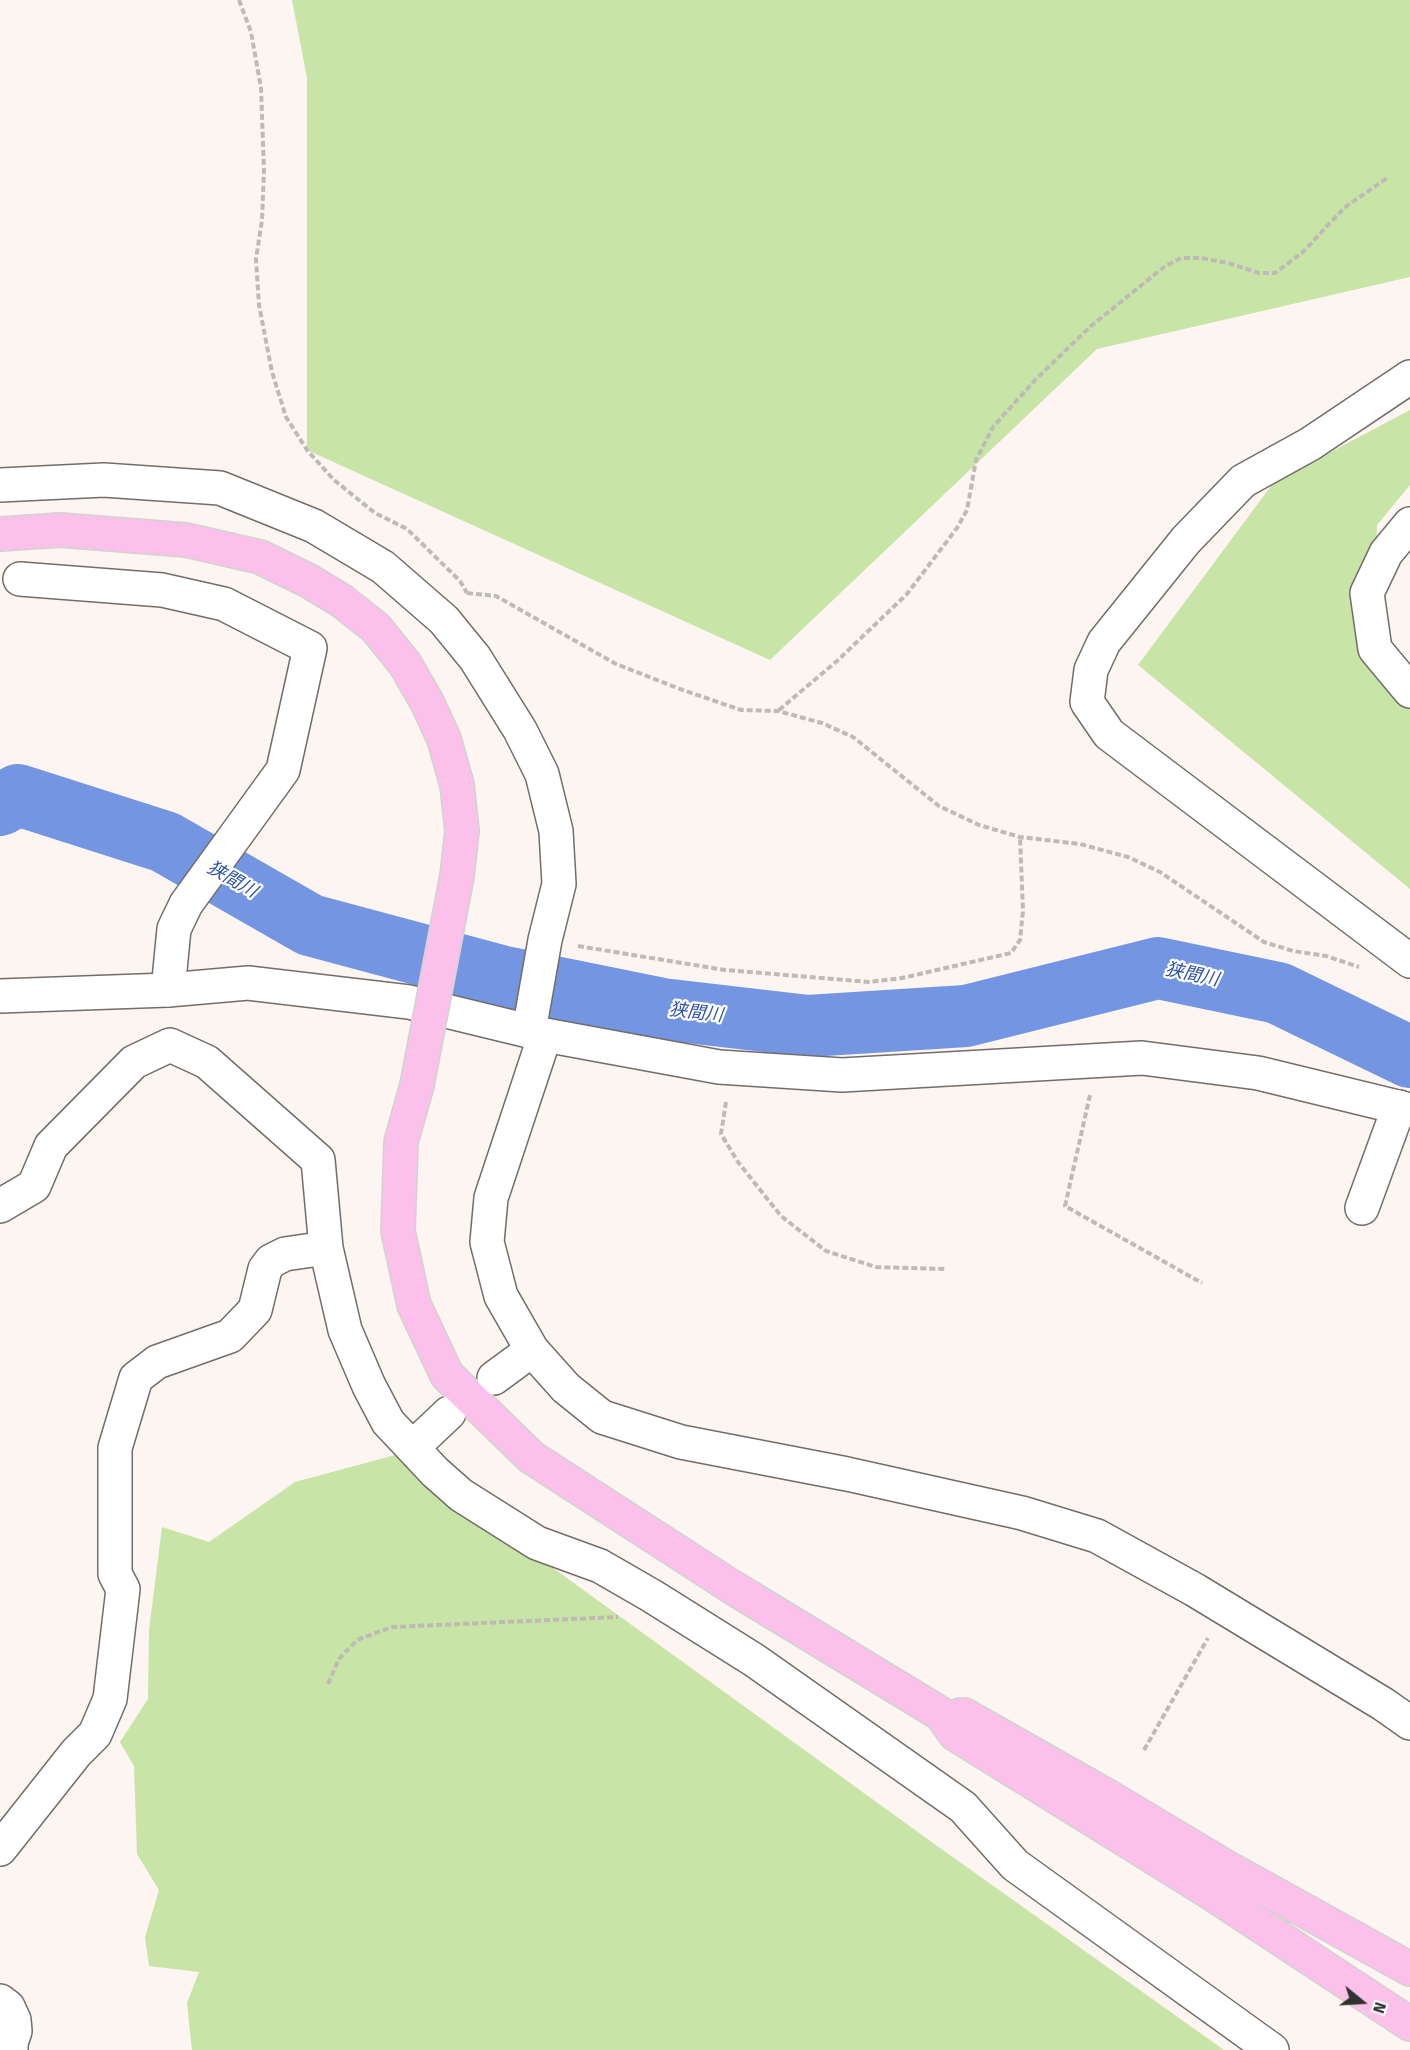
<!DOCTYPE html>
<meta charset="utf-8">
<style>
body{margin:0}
#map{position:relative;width:1410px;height:2050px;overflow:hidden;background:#fcf5f1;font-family:"Fira Sans",sans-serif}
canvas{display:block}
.north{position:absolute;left:1332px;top:1972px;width:60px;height:60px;-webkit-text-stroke:4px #fff;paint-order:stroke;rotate:108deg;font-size:16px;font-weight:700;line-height:24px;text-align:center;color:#343230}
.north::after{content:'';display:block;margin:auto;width:21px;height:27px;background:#343230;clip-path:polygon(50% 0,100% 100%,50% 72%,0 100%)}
</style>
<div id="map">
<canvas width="1410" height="2050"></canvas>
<div class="north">N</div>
</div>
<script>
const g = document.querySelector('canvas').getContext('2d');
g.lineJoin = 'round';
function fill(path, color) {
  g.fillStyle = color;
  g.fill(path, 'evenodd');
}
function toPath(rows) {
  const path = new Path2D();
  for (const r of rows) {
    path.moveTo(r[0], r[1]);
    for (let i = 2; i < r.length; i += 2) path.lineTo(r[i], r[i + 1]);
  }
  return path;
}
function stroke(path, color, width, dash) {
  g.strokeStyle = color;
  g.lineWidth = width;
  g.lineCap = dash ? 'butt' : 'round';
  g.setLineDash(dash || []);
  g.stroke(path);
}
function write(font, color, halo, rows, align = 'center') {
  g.font = font + ' "Fira Sans","Noto Sans JP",sans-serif';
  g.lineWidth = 4.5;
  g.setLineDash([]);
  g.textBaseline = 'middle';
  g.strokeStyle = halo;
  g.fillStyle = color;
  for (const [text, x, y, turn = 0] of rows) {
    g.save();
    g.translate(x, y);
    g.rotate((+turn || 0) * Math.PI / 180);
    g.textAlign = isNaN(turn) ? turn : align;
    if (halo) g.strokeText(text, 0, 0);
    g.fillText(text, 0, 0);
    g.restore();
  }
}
fill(toPath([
 [292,0,1410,0,1410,277,1097,349,770,660,307,450,307,78],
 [1410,410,1410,485,1377,525,1374,638,1410,665,1410,889,1138,665,1274,482],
 [399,1454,459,1500,933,1843,1224,2050,192,2050,187,2003,199,1972,149,1966,145,1937,159,1890,137,1854,134,1766,120,1742,148,1699,149,1630,162,1527,209,1542,295,1482]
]), '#c8e4a6');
stroke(toPath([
 [0,805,18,795,165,842,310,925,504,977,662,1009,808,1026,966,1016,1158,968,1278,993,1410,1057]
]), '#7496e2', 62);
const minor = toPath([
 [1410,377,1310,444,1243,481,1186,540,1104,642,1091,670,1087,702,1109,734,1410,961],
 [0,485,104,480,220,488,314,526,383,567,444,620,475,658,520,730,542,774,556,831,559,884,545,940,529,1031],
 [1410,524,1386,553,1367,593,1375,649,1410,691],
 [20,579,162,590,224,604,310,648,283,770,186,904,174,929,168,990],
 [545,1035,491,1198,487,1242,501,1296,532,1350,566,1388,602,1417,681,1442,847,1474,1022,1513,1097,1536,1195,1590,1383,1704,1410,1723],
 [0,1206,34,1186,51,1146,134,1062,170,1045,207,1062,318,1160,326,1248,285,1254,271,1261,265,1269,255,1310,230,1336,157,1362,136,1378,115,1448,115,1574,123,1589,110,1699,95,1734,76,1753,0,1849],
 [1362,1208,1399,1107],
 [326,1248,345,1330,369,1386,388,1422,435,1472,461,1495,537,1543,600,1566,652,1596,754,1660,963,1807,1015,1865,1272,2050],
 [494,1378,532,1350],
 [413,1447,449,1413],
 [0,2001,8,2007,14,2020,15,2031,11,2043,11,2050]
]);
const tertiary = toPath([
 [0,996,168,990,248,983,409,1002,545,1035,719,1067,842,1075,1142,1058,1258,1073,1410,1110]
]);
const motorway = toPath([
 [0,534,60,530,186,540,260,557,309,581,342,601,376,628,405,664,427,702,444,739,457,785,462,831,457,876],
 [417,1085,401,1142,398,1231,414,1305,447,1375,531,1457,732,1587,941,1714,955,1734,1208,1891,1410,2024],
 [961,1715,964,1715,1107,1796,1224,1866,1410,1969]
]);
stroke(minor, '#726d69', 36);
stroke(tertiary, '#726d69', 36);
stroke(motorway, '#d2d2d1', 36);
stroke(toPath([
 [239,0,251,32,261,88,264,170,262,220,256,259,259,305,272,372,286,417,307,450,334,480,375,513,407,529,460,581,467,593],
 [467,593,496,596,616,664,680,689,741,710,778,711,822,723,853,737,939,806,979,825,1020,837,1080,844,1128,857,1160,872,1264,942,1293,951,1326,956,1359,967],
 [779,710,837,661,907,594,957,528,967,510,976,460,993,427,1036,379,1091,326,1164,267,1181,258,1201,258,1228,263,1259,273,1275,273,1303,252,1344,208,1387,178],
 [578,946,725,970,869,982,902,978,1011,953,1020,940,1023,911,1020,837],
 [1090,1095,1065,1206,1202,1283],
 [726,1102,721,1134,738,1162,781,1216,826,1251,876,1267,946,1269],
 [328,1684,339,1659,357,1640,392,1627,618,1617],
 [1144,1750,1208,1638]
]), '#bfbab6', 4, [6, 3]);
stroke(minor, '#fff', 33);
stroke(tertiary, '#fff', 33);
stroke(motorway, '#fbc1ea', 33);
const motorwayBridge = toPath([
 [417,1085,457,876]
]);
stroke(motorwayBridge, '#d2d2d1', 36, []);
stroke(motorwayBridge, '#fbc1ea', 33);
write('italic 18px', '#2d51aa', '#fff', [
 ["狭間川",232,880,30],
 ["狭間川",1192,975,12],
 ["狭間川",696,1013,7]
]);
</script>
